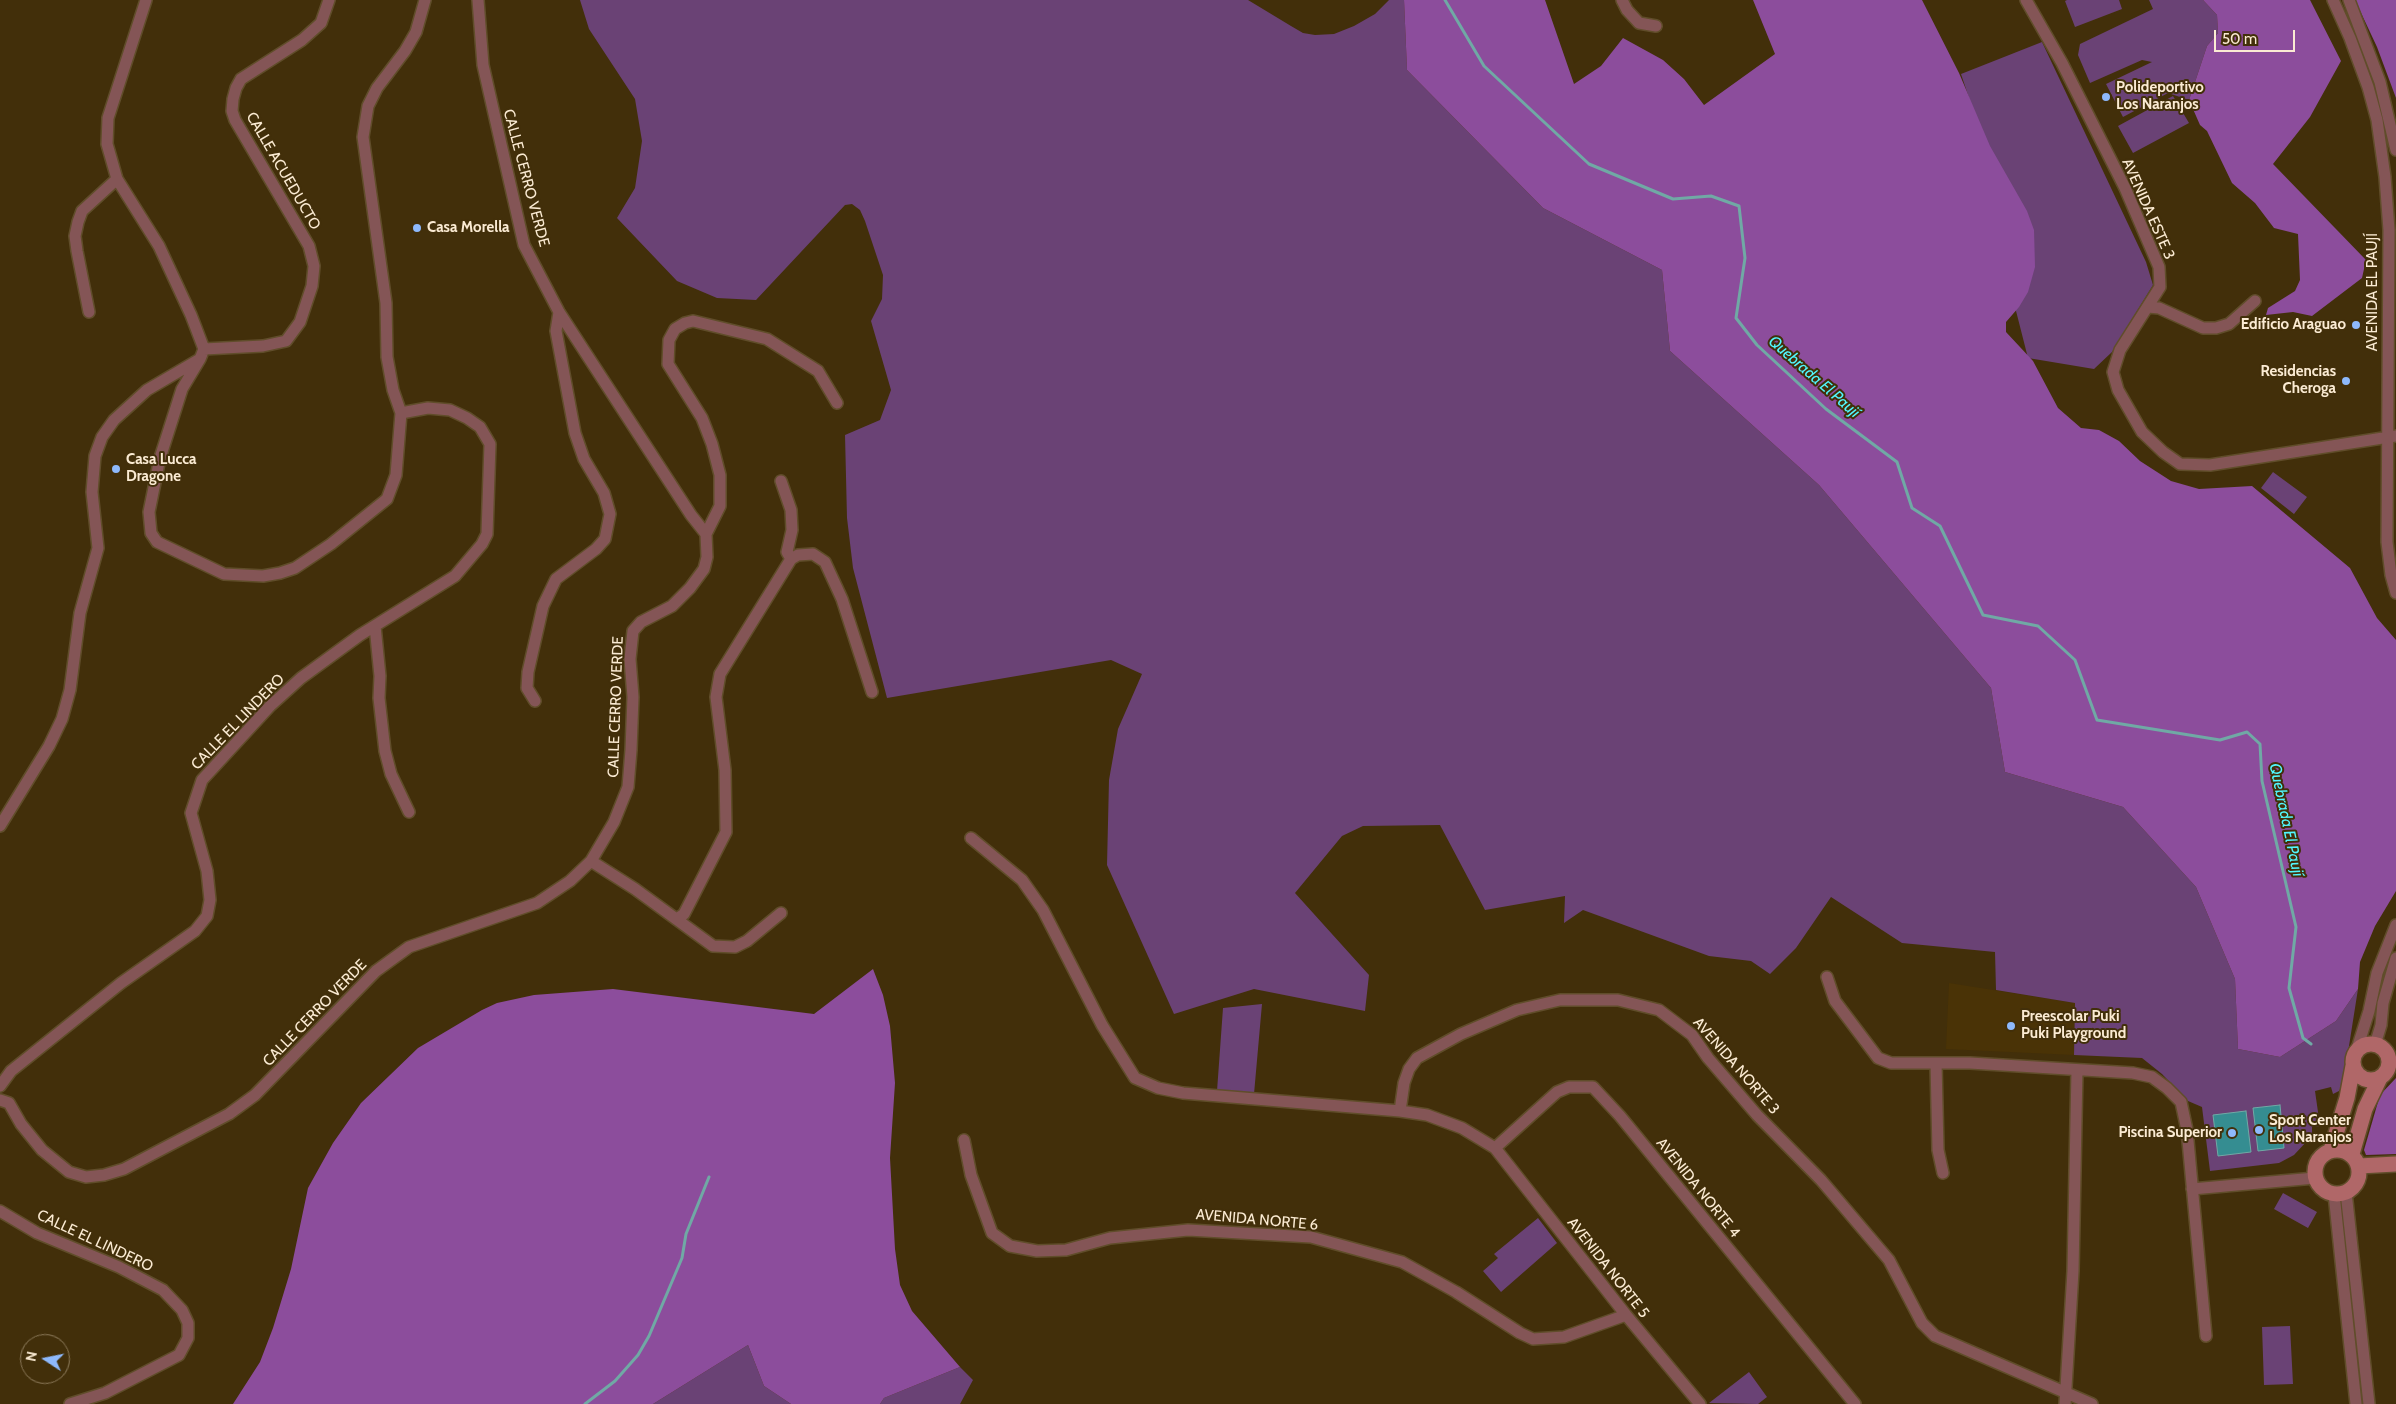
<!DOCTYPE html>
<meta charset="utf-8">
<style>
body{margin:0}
#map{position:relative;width:2396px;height:1404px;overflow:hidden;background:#422f0a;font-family:Cabin,sans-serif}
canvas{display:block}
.north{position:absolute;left:20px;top:1334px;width:50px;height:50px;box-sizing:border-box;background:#422f0a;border:1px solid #8c7a5a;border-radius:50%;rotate:281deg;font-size:14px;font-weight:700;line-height:20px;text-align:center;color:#fbebd3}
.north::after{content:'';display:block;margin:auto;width:18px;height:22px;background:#8eb9fc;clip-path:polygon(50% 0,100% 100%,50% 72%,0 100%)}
.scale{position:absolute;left:2214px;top:30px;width:81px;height:22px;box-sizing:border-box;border:2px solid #fbebd3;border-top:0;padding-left:6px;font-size:15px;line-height:18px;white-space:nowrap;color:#fbebd3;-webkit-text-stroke:4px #422f0a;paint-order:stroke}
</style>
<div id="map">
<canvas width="2396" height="1404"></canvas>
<div class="north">N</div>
<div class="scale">50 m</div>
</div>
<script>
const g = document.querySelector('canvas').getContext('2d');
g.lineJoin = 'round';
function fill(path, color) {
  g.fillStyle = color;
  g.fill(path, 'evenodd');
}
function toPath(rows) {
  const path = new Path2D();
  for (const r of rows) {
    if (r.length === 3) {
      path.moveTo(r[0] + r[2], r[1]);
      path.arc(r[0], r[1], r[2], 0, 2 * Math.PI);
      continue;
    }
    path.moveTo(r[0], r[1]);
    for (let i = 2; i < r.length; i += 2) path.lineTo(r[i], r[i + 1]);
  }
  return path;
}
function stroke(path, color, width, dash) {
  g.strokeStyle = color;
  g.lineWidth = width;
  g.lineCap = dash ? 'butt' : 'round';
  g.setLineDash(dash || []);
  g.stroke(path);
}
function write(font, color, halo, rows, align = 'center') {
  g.font = font + ' Cabin,sans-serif';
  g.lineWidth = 4;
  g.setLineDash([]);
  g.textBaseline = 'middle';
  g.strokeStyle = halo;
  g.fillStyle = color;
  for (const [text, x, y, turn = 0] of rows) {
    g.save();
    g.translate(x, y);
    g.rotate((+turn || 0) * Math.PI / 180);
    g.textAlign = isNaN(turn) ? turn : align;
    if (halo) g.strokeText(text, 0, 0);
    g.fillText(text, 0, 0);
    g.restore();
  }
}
fill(toPath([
 [1949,983,2075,1003,2074,1055,1946,1049]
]), '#4a3306');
fill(toPath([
 [580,0,1248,0,1291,26,1303,33,1315,35,1334,34,1354,26,1375,14,1389,0,1404,0,1407,70,1543,208,1662,270,1670,351,1819,485,1991,688,2005,772,2123,807,2196,887,2235,979,2238,1049,2280,1057,2336,1021,2358,989,2343,1084,2339,1091,2333,1094,2331,1087,2315,1091,2320,1126,2312,1127,2312,1134,2308,1140,2294,1155,2279,1163,2210,1171,2202,1107,2188,1101,2162,1074,2142,1058,2074,1055,2075,1003,1996,990,1995,952,1902,943,1831,897,1796,948,1770,974,1751,961,1709,956,1583,910,1564,923,1565,896,1485,910,1440,825,1363,826,1342,836,1295,893,1369,975,1365,1011,1254,989,1174,1014,1107,865,1109,780,1118,729,1142,674,1111,660,887,698,853,568,847,518,845,435,880,420,891,390,871,321,882,299,883,275,865,221,860,210,852,204,845,205,756,300,717,298,677,281,617,218,635,188,642,141,635,99,589,29],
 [2067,0,2119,0,2122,9,2075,27,2065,1],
 [2149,0,2203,0,2217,15,2218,33,2207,46,2189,100,2168,93,2123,117,2106,84,2152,62,2142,60,2090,83,2078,55,2080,44,2153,9],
 [2042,42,2146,262,2153,285,2112,352,2094,369,2028,358,2002,256,2006,208,1961,74],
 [2173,96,2189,123,2133,153,2118,126],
 [2273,472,2307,497,2294,514,2261,488],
 [1262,1004,1254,1094,1217,1091,1223,1008],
 [2283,1193,2317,1212,2308,1228,2274,1209],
 [1538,1218,1557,1243,1501,1292,1483,1271,1498,1258,1494,1254],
 [2290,1326,2293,1384,2264,1385,2262,1327],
 [748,1345,764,1386,791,1404,653,1404],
 [960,1367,973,1380,960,1404,880,1404,884,1398],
 [1749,1372,1767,1397,1758,1404,1709,1403]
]), '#6a4275');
fill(toPath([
 [1404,0,1545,0,1574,84,1601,66,1623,38,1663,60,1684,79,1704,105,1775,54,1753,0,1922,0,1959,73,1990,146,2027,211,2034,230,2035,267,2028,292,2019,307,2006,322,2006,332,2033,361,2058,408,2081,428,2099,430,2119,441,2140,461,2171,481,2199,489,2252,486,2350,568,2377,618,2396,640,2396,891,2375,926,2360,962,2358,989,2336,1021,2280,1057,2238,1049,2235,979,2196,887,2123,807,2005,772,1991,688,1819,485,1670,351,1662,270,1543,208,1407,70],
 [2203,0,2310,0,2341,61,2310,117,2273,164,2366,260,2362,278,2312,316,2293,312,2266,315,2268,308,2295,291,2300,280,2298,234,2274,228,2255,203,2232,183,2207,131,2200,125,2189,100,2207,46,2218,33,2217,15],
 [2355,0,2396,0,2396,98,2377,47],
 [873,969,883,995,890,1026,895,1083,890,1158,895,1249,900,1285,912,1311,960,1367,884,1398,880,1404,791,1404,764,1386,748,1345,653,1404,233,1404,260,1362,273,1328,291,1269,308,1188,333,1143,361,1103,418,1048,482,1010,497,1003,534,995,613,989,814,1014],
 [2396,1078,2396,1154,2366,1155,2364,1150,2380,1095]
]), '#8c4d9c');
const water = toPath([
 [2280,1105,2284,1148,2258,1151,2253,1108,2280,1105],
 [2246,1111,2251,1152,2218,1156,2213,1115,2246,1111]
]);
fill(water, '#358d91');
stroke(water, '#70a9a5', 1);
stroke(toPath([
 [1445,0,1484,66,1589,164,1673,199,1711,196,1739,206,1745,258,1736,318,1757,345,1826,409,1897,462,1912,508,1940,526,1983,615,2038,626,2075,660,2097,720,2220,740,2247,732,2260,744,2262,781,2296,927,2289,988,2303,1038,2311,1044],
 [585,1404,615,1381,638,1355,649,1336,682,1258,686,1234,709,1177]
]), '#70a9a5', 3);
const street = toPath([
 [146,0,108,118,107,144,117,179,159,246,191,315,204,349],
 [1622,0,1627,10,1639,23,1656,26],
 [2026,0,2062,63,2125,188,2159,267,2160,287,2120,350,2113,372,2118,390,2142,432,2163,452,2180,464,2210,465,2396,436],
 [2333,0,2350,38,2368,87,2377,120,2385,177,2389,230,2387,542,2391,575,2396,593],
 [2349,0,2380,82,2396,150],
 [2148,307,2159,308,2203,328,2216,328,2229,324,2255,301],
 [89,312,77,251,75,236,78,222,82,211,117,179],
 [204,349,263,346,286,341,300,322,312,286,314,266,309,246,235,120,232,111,233,99,236,88,241,79,302,40,321,23,329,0],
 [200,359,182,389,160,458,149,512,151,533,157,542,224,574,263,576,280,573,295,568,331,544,387,499,396,475,401,413,393,390,387,357,386,303,363,137,368,106,377,88,405,51,416,32,425,0],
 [781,481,791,510,792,530,787,552,791,559],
 [706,534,720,506,720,475,712,444,702,418,668,364,669,340,675,329,685,323,693,321,767,339,818,371,837,403],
 [375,626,380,676,379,698,385,751,391,774,409,812],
 [535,701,527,688,528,672,543,606,556,579,596,549,605,539,610,514,604,493,584,459,575,433,556,331,559,312],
 [0,826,49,746,62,719,70,690,80,613,98,548,92,492,95,456,102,437,114,420,147,390,200,359,204,349],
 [971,838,1022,880,1043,910,1102,1025,1135,1078,1158,1088,1183,1093,1400,1111],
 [591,861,635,889,713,946,735,947,747,941,781,913],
 [677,919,684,914,726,832,725,770,716,697,720,674,791,559,798,555,813,554,825,562,842,599,872,692],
 [1827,977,1835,1001,1878,1058,1891,1063,1970,1063,2133,1073,2152,1077,2167,1088,2181,1102,2187,1130,2206,1336],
 [2375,1045,2381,1025,2383,1003,2396,958],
 [2356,1052,2369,1011,2377,973,2396,925],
 [1936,1063,1938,1150,1943,1173],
 [0,1086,11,1071,121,983,195,931,207,916,210,900,207,871,191,813,202,780,270,706,301,678,360,635,455,576,482,544,487,534,490,444,480,427,467,418,450,410,428,408,401,413],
 [0,1100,9,1103,21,1124,42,1150,69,1172,86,1177,104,1175,124,1169,229,1114,255,1095,376,971,409,947,537,903,570,881,591,861,614,822,628,787,631,750,633,697,630,659,633,631,641,622,672,606,690,588,704,569,707,557,706,534,691,515,559,312,524,245,483,65,478,0],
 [964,1140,971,1175,992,1233,1010,1246,1037,1251,1066,1250,1110,1238,1188,1230,1311,1237,1402,1262,1456,1292,1520,1333,1533,1339,1564,1337,1626,1315],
 [1495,1148,1557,1092,1569,1087,1593,1087,1620,1116,1855,1404],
 [2192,1189,2315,1178],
 [2346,1192,2369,1404],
 [2334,1194,2356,1404],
 [0,1211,37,1233,119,1267,163,1290,182,1310,188,1323,188,1338,179,1355,105,1393,70,1404],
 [1700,1404,1626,1315,1495,1148,1462,1128,1427,1115,1400,1111,1404,1083,1409,1069,1417,1058,1461,1034,1517,1010,1560,1000,1618,1000,1659,1010,1692,1035,1708,1058,1757,1115,1821,1180,1866,1233,1889,1260,1922,1323,1935,1336,2092,1404],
 [2065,1404,2073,1271,2077,1070]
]);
const secondary = toPath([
 [2371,1062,18],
 [2337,1172,22],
 [2331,1150,2347,1098,2353,1066],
 [2352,1154,2365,1109,2380,1078],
 [2359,1166,2396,1164]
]);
stroke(street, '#604d2a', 14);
stroke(secondary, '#604d2a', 18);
stroke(street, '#845556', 11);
stroke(secondary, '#b06768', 15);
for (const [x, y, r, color] of [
 [2106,97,5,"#8eb9fc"],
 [417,228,5,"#8eb9fc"],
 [2356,325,5,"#8eb9fc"],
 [2346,381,5,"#8eb9fc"],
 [116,469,5,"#8eb9fc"],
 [2011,1026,5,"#8eb9fc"],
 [2259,1130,5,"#8eb9fc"],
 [2232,1133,5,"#8eb9fc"]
]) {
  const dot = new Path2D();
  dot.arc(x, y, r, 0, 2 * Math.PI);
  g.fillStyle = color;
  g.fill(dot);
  stroke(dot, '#422f0a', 2);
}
write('bold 15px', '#fbebd3', '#422f0a', [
 ["Polideportivo",2116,88],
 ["Los Naranjos",2116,105],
 ["Casa Morella",427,228],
 ["Edificio Araguao",2346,325,"right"],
 ["Residencias",2336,372,"right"],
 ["Cheroga",2336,389,"right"],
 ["Casa Lucca",126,460],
 ["Dragone",126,477],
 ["Preescolar Puki",2021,1017],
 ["Puki Playground",2021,1034],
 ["Sport Center",2269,1121],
 ["Los Naranjos",2269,1138],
 ["Piscina Superior",2222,1133,"right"]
], 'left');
write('15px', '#fbebd3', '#422f0a', [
 ["CALLE ACUEDUCTO",283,171,60],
 ["CALLE CERRO VERDE",526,178,75],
 ["AVENIDA ESTE 3",2148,209,66],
 ["AVENIDA EL PAUJÍ",2373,292,-90],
 ["CALLE CERRO VERDE",616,707,-88],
 ["CALLE EL LINDERO",238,722,-46],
 ["CALLE CERRO VERDE",315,1013,-46],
 ["AVENIDA NORTE 3",1736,1066,49],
 ["AVENIDA NORTE 4",1698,1188,51],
 ["AVENIDA NORTE 6",1257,1220,5],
 ["CALLE EL LINDERO",95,1241,25],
 ["AVENIDA NORTE 5",1608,1268,52]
]);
write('italic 16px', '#51f8ff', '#422f0a', [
 ["Quebrada El Paují",1814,377,41],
 ["Quebrada El Paují",2286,820,78]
]);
</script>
